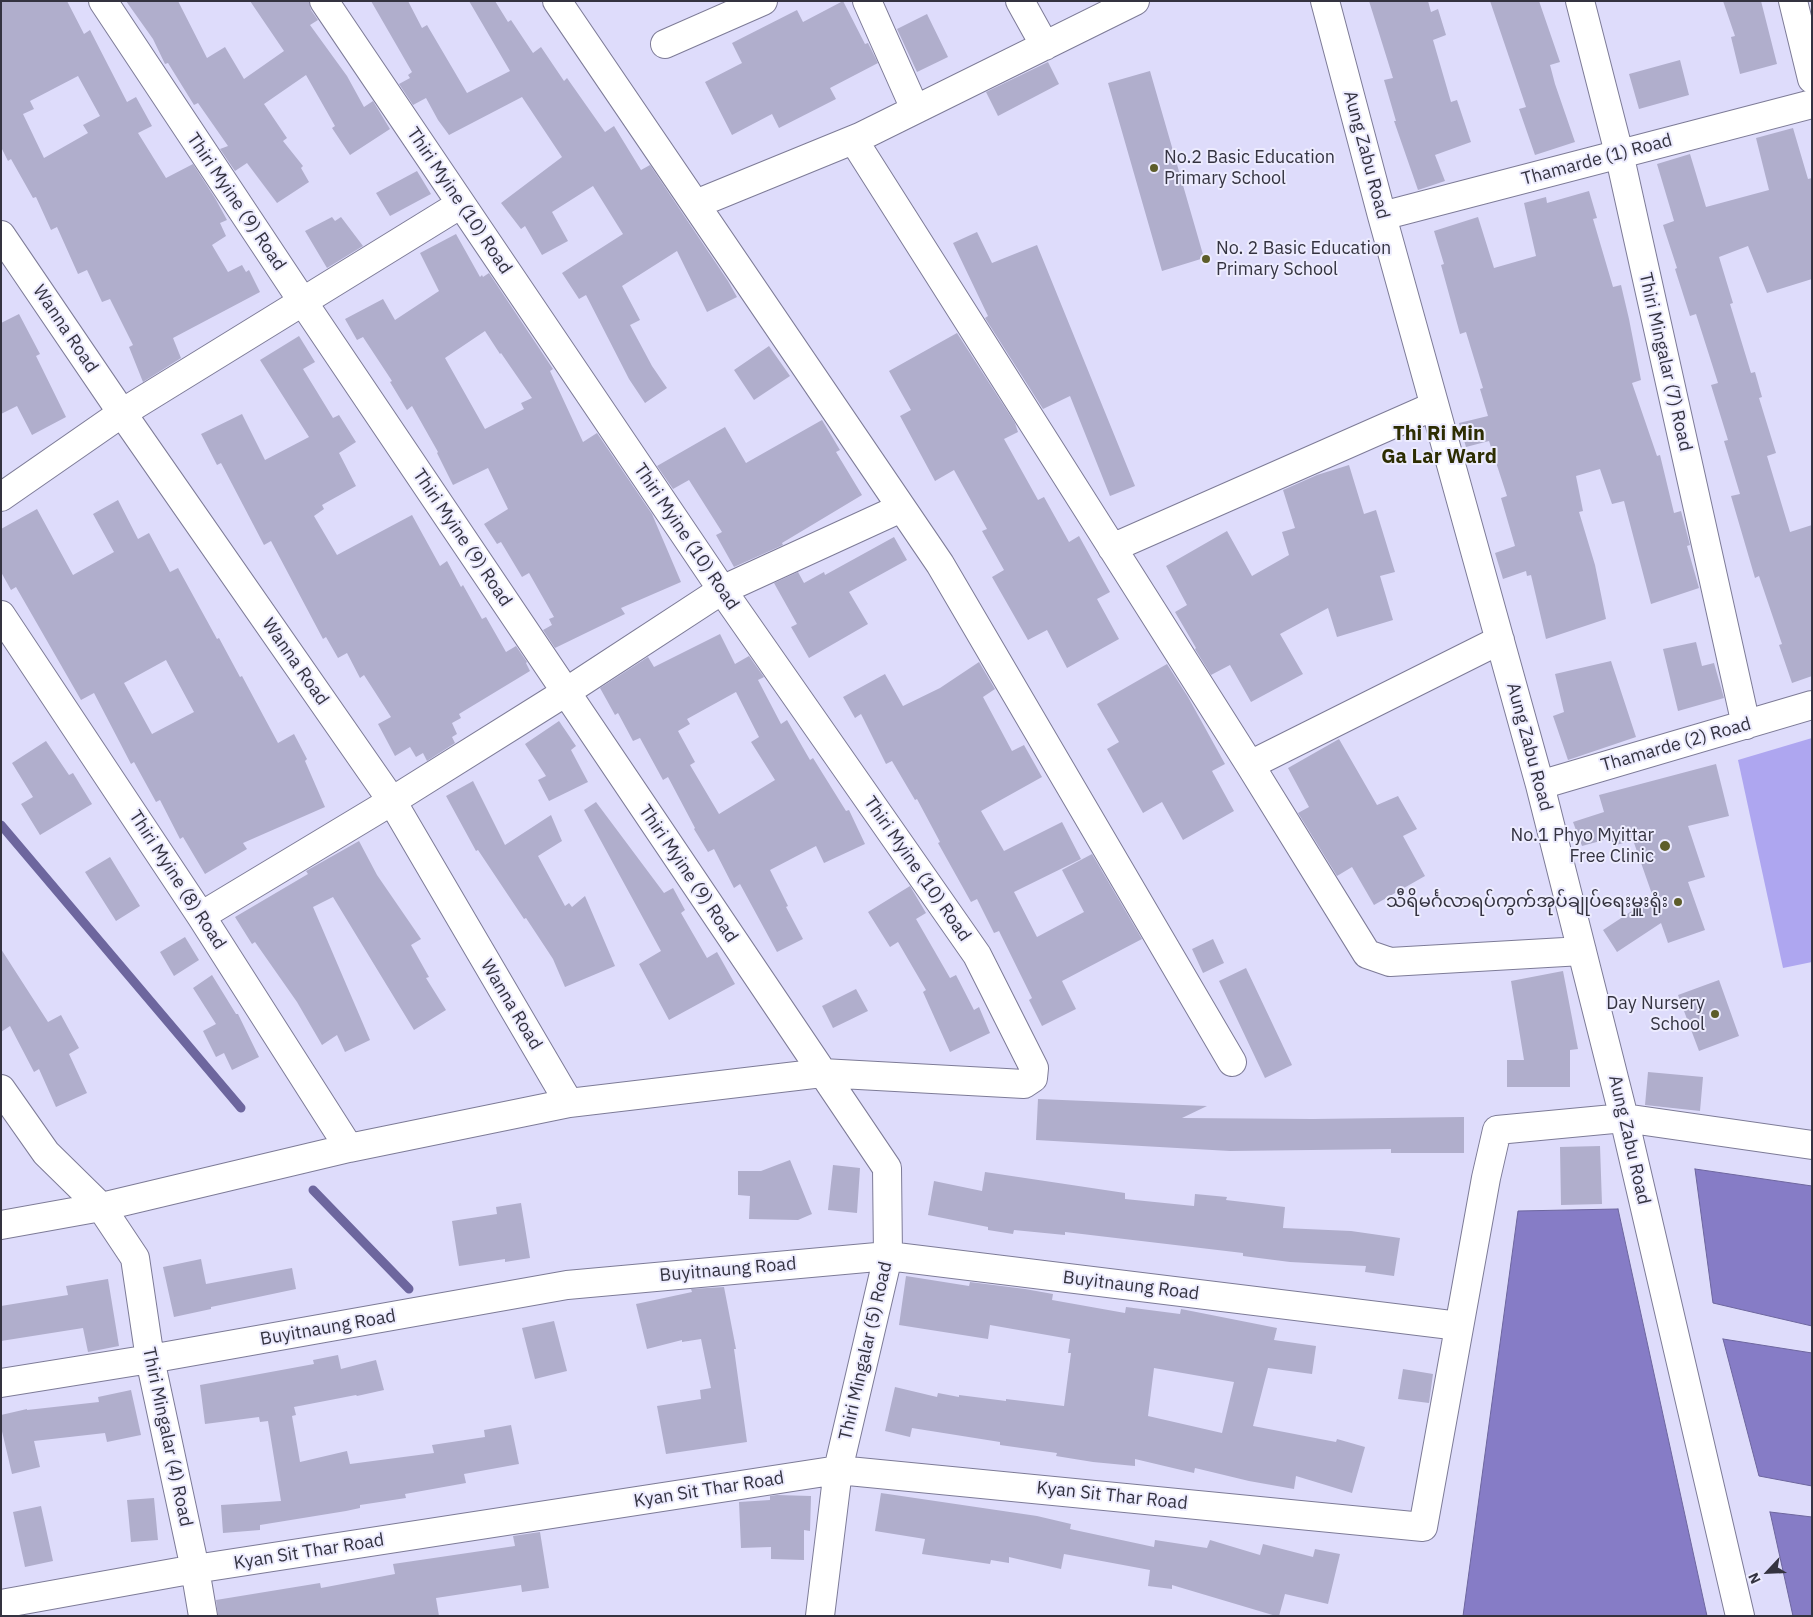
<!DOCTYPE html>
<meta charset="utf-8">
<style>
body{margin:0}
#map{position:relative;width:1813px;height:1617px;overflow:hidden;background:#dedcfb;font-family:"IBM Plex Sans",sans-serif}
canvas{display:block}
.frame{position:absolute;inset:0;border:2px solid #343340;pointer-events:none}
.north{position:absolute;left:1743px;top:1547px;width:50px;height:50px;-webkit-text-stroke:4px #ecebfe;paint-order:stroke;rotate:245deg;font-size:14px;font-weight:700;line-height:20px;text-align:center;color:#343340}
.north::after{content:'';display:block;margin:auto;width:18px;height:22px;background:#343340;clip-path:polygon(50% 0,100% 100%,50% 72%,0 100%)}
</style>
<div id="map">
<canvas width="1813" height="1617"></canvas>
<div class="frame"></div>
<div class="north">N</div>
</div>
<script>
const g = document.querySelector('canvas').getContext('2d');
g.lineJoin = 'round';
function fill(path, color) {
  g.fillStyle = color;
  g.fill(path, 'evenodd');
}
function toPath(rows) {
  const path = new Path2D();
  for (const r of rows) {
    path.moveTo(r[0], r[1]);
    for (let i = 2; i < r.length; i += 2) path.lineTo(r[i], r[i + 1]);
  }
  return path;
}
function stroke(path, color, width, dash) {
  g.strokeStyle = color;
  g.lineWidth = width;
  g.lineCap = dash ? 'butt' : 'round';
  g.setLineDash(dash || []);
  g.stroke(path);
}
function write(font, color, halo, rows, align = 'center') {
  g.font = font + ' "IBM Plex Sans","Noto Sans Myanmar",sans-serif';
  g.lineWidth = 4;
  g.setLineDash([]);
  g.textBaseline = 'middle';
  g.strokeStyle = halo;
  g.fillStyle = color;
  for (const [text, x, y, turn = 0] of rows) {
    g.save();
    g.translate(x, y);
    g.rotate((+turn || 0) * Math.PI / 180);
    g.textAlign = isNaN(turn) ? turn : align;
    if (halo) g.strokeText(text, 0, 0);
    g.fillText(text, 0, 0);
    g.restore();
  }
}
fill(toPath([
 [1812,738,1812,962,1783,968,1738,760]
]), '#aea6f0');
const water = toPath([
 [1695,1169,1812,1186,1812,1326,1713,1303,1695,1169],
 [1618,1209,1707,1616,1463,1616,1518,1211,1618,1209],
 [1723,1339,1812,1353,1812,1486,1759,1476,1723,1339],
 [1770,1512,1812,1517,1812,1616,1793,1616,1770,1512]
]);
fill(water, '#867cc6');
stroke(water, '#6d669e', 1);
stroke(toPath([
 [1,825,241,1108],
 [313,1190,409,1289]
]), '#6d669e', 9);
fill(toPath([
 [1,1,67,1,84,34,90,30,127,102,136,97,152,126,138,133,166,178,193,164,215,198,227,220,220,223,226,236,212,245,228,272,242,265,246,272,249,270,260,292,173,338,181,358,143,382,129,347,133,345,110,299,102,302,87,270,78,274,57,227,51,230,36,197,33,198,11,159,8,161,1,147],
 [78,76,100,116,83,125,88,133,44,158,23,114,34,109,30,101],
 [126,1,178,1,207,58,225,47,244,79,284,51,250,1,309,1,311,10,318,20,310,25,347,76,364,107,373,101,390,129,350,155,332,128,335,126,306,75,264,104,287,138,283,141,303,166,301,168,309,182,277,203,247,163,235,171,220,149,228,146,198,103,194,105,168,63,165,64,153,39],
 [371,1,408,1,422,28,427,25,467,93,510,71,469,1,495,1,508,22,511,20,533,53,541,47,564,81,567,78,605,132,614,126,641,170,650,165,728,281,737,297,707,312,677,251,622,286,640,320,630,325,652,366,667,388,645,403,629,379,586,295,579,299,562,273,623,234,593,186,552,212,568,241,542,255,525,226,521,229,501,203,562,157,522,97,449,135,438,120,426,98,413,105,399,84,410,78,408,75,412,72],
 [843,1,865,44,868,43,878,63,830,88,836,99,779,128,772,114,732,135,705,82,742,63,732,43,797,10,803,22],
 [1369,1,1428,1,1431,12,1438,9,1446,35,1433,40,1451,102,1457,100,1471,142,1435,155,1445,181,1418,190,1394,121,1396,121,1384,80,1393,78],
 [1490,1,1539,1,1560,62,1550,65,1555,84,1575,142,1535,155,1519,109,1526,107],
 [1723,1,1761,1,1777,64,1740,74,1731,37,1735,36],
 [927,14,948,57,917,72,897,29],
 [1680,60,1689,95,1639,109,1629,74],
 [1048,62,1059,84,998,116,986,92],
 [1150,71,1204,258,1162,271,1108,83],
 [1793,128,1808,179,1812,178,1812,279,1767,293,1748,246,1719,257,1733,303,1730,304,1751,373,1755,372,1762,397,1759,398,1776,453,1767,456,1790,532,1812,525,1812,676,1792,683,1779,645,1782,644,1759,576,1755,578,1731,496,1740,494,1724,441,1728,440,1711,385,1718,383,1696,314,1690,316,1675,269,1677,268,1663,225,1674,221,1657,164,1690,154,1706,207,1769,190,1756,138],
 [417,171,431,194,390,216,376,193],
 [1589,191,1597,218,1593,219,1613,287,1621,285,1629,319,1641,380,1632,383,1657,456,1660,455,1674,513,1681,511,1690,545,1687,546,1699,588,1651,604,1624,501,1612,504,1600,469,1576,476,1583,511,1579,512,1595,565,1606,619,1546,639,1531,575,1527,576,1526,571,1503,579,1495,553,1515,546,1501,498,1507,496,1489,441,1466,447,1459,423,1488,416,1480,389,1483,388,1466,332,1460,334,1441,265,1444,264,1434,231,1478,217,1494,268,1536,256,1524,203,1546,197,1547,203],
 [332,217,335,221,341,217,363,246,327,268,305,231],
 [977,232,992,263,1037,245,1135,486,1110,496,1070,396,1043,409,985,318,988,316,953,243],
 [456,234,480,277,482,275,483,277,489,273,553,369,550,371,583,442,597,433,652,514,681,582,621,608,625,614,555,648,543,630,552,625,549,619,554,617,529,573,522,577,501,542,497,544,484,524,508,509,488,468,453,485,437,453,438,452,412,406,407,410,390,382,392,381,363,337,357,340,345,319,383,299,395,320,439,291,420,253],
 [485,331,500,354,501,353,532,398,521,403,524,409,485,429,445,358],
 [19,314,40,354,36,356,66,417,32,435,17,406,1,414,1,323],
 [957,333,1015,423,1018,432,1004,439,1038,500,1044,497,1069,542,1079,536,1110,592,1097,599,1119,639,1067,668,1047,630,1028,640,992,577,1004,570,982,531,987,529,954,470,935,481,900,416,911,410,889,371],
 [299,336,315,362,303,369,333,418,339,415,356,442,339,453,356,486,322,505,324,509,314,516,337,555,412,515,440,566,447,561,461,587,463,585,482,619,486,617,506,652,516,646,527,662,526,663,530,671,459,714,461,718,452,723,457,734,452,737,455,743,427,761,423,753,416,757,410,747,395,756,378,724,391,717,364,675,360,678,347,653,338,658,326,637,323,639,271,541,264,545,221,463,217,465,201,434,242,414,265,460,309,437,260,360],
 [769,346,790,376,754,400,734,370],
 [822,420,840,450,836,452,862,495,782,543,783,545,734,567,716,535,722,532,689,480,673,489,657,466,725,427,746,463],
 [1349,465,1364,514,1376,510,1395,572,1380,576,1393,620,1337,637,1328,608,1280,634,1303,674,1251,702,1230,665,1211,675,1195,649,1196,648,1175,612,1187,605,1166,566,1227,531,1252,576,1289,555,1282,532,1295,528,1283,490,1317,475],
 [118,500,138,539,149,533,170,572,178,568,217,639,219,638,240,677,242,676,278,743,294,734,307,759,305,761,325,807,243,843,247,849,205,874,183,837,180,839,160,800,156,802,134,762,131,764,94,693,81,700,16,587,11,590,1,572,1,529,37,509,73,575,114,552,93,514],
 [166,660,194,712,152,734,124,683],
 [894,537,907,560,849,592,868,624,809,658,791,627,797,624,774,583,798,572,804,583,824,572,825,575],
 [720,634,735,664,749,656,764,677,758,680,781,724,787,720,810,760,813,758,846,811,849,810,865,844,824,863,816,846,770,870,788,906,786,907,803,939,777,952,740,884,734,888,714,849,708,852,694,829,695,828,668,777,663,780,640,738,633,741,618,713,615,715,600,688,648,657,654,667],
 [736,692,759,737,751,742,775,780,719,814,690,765,695,762,678,731,690,724,687,719],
 [1696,642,1702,666,1714,663,1724,698,1678,711,1663,649],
 [1611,661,1636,737,1568,760,1553,716,1564,712,1555,674],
 [979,662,995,689,983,697,1012,751,1024,745,1042,777,981,811,1004,851,1062,822,1081,859,1014,892,1037,937,1084,912,1062,870,1092,854,1142,939,1062,981,1076,1009,1042,1026,1029,1000,1032,998,999,931,994,933,977,899,971,902,938,843,940,842,917,799,915,800,892,761,886,764,861,714,855,718,843,697,885,674,903,706,940,688],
 [1167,664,1188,697,1225,764,1212,771,1234,811,1183,840,1162,802,1143,813,1107,749,1119,742,1097,704],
 [559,721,576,746,571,750,588,782,549,801,538,780,546,776,525,744],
 [1339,739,1377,805,1398,796,1417,829,1403,836,1425,876,1374,905,1352,867,1337,876,1298,813,1309,807,1288,768],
 [46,741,69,775,73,773,92,804,40,835,21,804,33,797,12,763],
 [1716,764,1729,816,1688,826,1705,877,1688,882,1705,930,1668,943,1661,923,1617,952,1603,930,1653,897,1633,840,1613,846,1611,838,1582,846,1573,822,1604,812,1599,795],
 [473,781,505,845,551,815,562,841,538,856,565,906,569,903,572,907,585,896,615,966,565,987,553,959,526,918,524,919,478,850,476,851,446,796],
 [596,802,664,893,673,888,685,910,681,913,707,958,717,952,735,984,669,1020,639,964,661,951,584,810],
 [359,841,377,875,421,939,411,945,429,977,426,978,446,1010,414,1030,333,897,313,907,370,1040,345,1052,337,1035,322,1045,297,1002,255,942,252,944,235,917,308,874,306,871],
 [110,857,140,906,116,921,85,872],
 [910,886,926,913,916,919,950,978,956,975,974,1010,979,1007,990,1033,950,1052,923,992,926,990,898,942,890,947,868,912],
 [185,937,199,960,174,976,160,952],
 [1213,939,1224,963,1203,973,1192,949],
 [1,949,48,1022,61,1015,79,1048,69,1054,87,1093,56,1107,39,1069,34,1072,10,1026,1,1032],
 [1246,968,1292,1065,1265,1078,1219,981],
 [1563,971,1578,1049,1570,1050,1570,1087,1507,1087,1507,1060,1524,1060,1511,981],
 [212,975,236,1014,238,1014,259,1057,232,1070,224,1053,216,1057,203,1031,216,1024,193,988],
 [1719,980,1739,1036,1699,1051,1678,995],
 [856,989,868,1011,833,1028,822,1006],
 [1648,1072,1703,1077,1700,1111,1645,1105],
 [1038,1099,1207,1106,1182,1118,1313,1119,1464,1117,1464,1153,1391,1153,1391,1149,1230,1151,1036,1140],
 [1600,1146,1602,1204,1561,1205,1560,1147],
 [790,1160,812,1214,798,1220,749,1219,750,1196,738,1195,738,1171,761,1171],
 [833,1165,860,1168,857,1213,828,1210],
 [985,1172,1125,1193,1125,1199,1194,1206,1195,1194,1227,1197,1226,1200,1285,1207,1283,1228,1351,1231,1400,1238,1394,1276,1365,1272,1366,1266,1290,1262,1243,1256,1243,1253,1065,1232,1065,1235,1014,1230,1013,1234,988,1230,988,1227,928,1215,934,1181,982,1191],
 [521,1203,530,1258,505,1262,505,1259,459,1266,452,1221,497,1214,496,1207],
 [201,1259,206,1284,292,1268,296,1289,211,1307,211,1309,174,1317,163,1267],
 [906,1276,969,1286,970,1282,1025,1289,1053,1294,1052,1300,1125,1313,1126,1307,1180,1314,1181,1309,1277,1328,1274,1340,1316,1346,1312,1374,1268,1368,1253,1426,1336,1442,1337,1439,1365,1447,1352,1493,1296,1476,1294,1489,1249,1481,1195,1468,1194,1473,1135,1459,1135,1466,1093,1462,1056,1456,1057,1453,1000,1445,1000,1442,912,1428,910,1437,885,1431,895,1387,937,1397,938,1393,959,1397,959,1395,1006,1401,1006,1399,1064,1406,1071,1353,1068,1353,1070,1339,990,1325,988,1339,899,1325],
 [1154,1368,1234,1382,1222,1433,1148,1416],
 [108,1279,119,1346,88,1352,83,1328,1,1341,1,1306,68,1295,66,1286],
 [724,1287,736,1349,734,1349,747,1442,666,1454,657,1406,701,1399,700,1390,711,1388,701,1339,682,1342,682,1340,647,1349,636,1304,692,1292,691,1289],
 [554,1321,567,1371,535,1379,522,1328],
 [338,1355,341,1369,376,1360,384,1390,357,1396,356,1395,294,1407,296,1415,292,1416,300,1462,347,1451,350,1464,434,1453,432,1445,485,1437,484,1430,511,1425,519,1464,464,1474,466,1483,405,1494,406,1498,360,1505,360,1508,346,1511,260,1525,260,1530,223,1533,221,1505,281,1501,268,1421,260,1422,259,1417,205,1424,200,1385,314,1364,313,1360],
 [1403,1369,1433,1374,1429,1403,1398,1399],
 [131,1390,141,1435,107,1442,105,1433,34,1441,40,1467,12,1474,1,1427,1,1415,27,1409,27,1410,99,1402,98,1397],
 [881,1493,1037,1516,1071,1524,1070,1529,1154,1547,1155,1540,1207,1548,1210,1540,1260,1555,1263,1544,1313,1557,1315,1549,1340,1554,1328,1604,1285,1594,1279,1616,1276,1616,1172,1585,1172,1589,1148,1586,1150,1570,1064,1554,1061,1569,1009,1557,1009,1563,991,1560,990,1564,922,1554,925,1539,875,1531],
 [777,1495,811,1496,810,1531,804,1530,804,1560,771,1559,771,1547,741,1548,739,1502,770,1500,770,1496],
 [154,1498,158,1540,131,1542,127,1500],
 [41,1506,53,1561,25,1567,13,1512],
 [540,1532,549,1588,522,1592,521,1585,436,1598,439,1616,218,1616,216,1600,320,1583,321,1588,395,1574,393,1564,515,1546,513,1536]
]), '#b0aecc');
const minor = toPath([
 [103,1,303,302,887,1168,888,1256,838,1470,820,1616],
 [557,1,940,564,1232,1062],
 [867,1,915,109],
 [1020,1,1045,46],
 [1135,1,860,137,858,147,1250,765,1367,954,1390,962,1582,951],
 [1325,1,1382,216,1540,785,1624,1118,1740,1616],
 [1580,1,1619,153,1746,725],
 [1793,1,1812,79],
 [665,44,763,1],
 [696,204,860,137],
 [1382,216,1812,104],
 [1,235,122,413,392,801,569,1103],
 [1,497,122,413,461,204],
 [1112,548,1434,406],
 [1,615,201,916,349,1148],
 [1250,765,1500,640],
 [1540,785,1812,705],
 [201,916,392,801,566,692,722,590,901,508],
 [1,1089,46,1153,101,1207,135,1258,150,1359,195,1569,203,1616],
 [1,1225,101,1207,349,1148,569,1103,822,1073,1024,1084,1033,1078,1034,1068,977,955,729,600,324,1],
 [1,1383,150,1359,567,1285,888,1256,1459,1326],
 [1,1604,195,1569,838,1470,1423,1527,1486,1178,1497,1130,1624,1118,1812,1145]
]);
stroke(minor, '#7d7b97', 30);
stroke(minor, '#fff', 28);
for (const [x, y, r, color] of [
 [1154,168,5,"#5d5d2a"],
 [1206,259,5,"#5d5d2a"],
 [1665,846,6,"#5d5d2a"],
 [1678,902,5,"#5d5d2a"],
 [1715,1014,5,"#5d5d2a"]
]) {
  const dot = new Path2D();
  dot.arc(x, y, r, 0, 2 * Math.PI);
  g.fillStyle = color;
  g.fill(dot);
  stroke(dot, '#ecebfe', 2);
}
write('18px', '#343340', '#ecebfe', [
 ["Aung Zabu Road",1366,155,75],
 ["Thamarde (1) Road",1597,160,-15],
 ["Thiri Myine (10) Road",459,201,56],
 ["Thiri Myine (9) Road",236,202,56],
 ["Wanna Road",65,329,56],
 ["Thiri Mingalar (7) Road",1665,362,77],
 ["Thiri Myine (10) Road",686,537,56],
 ["Thiri Myine (9) Road",462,538,56],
 ["Wanna Road",295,662,55],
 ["Thamarde (2) Road",1676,745,-16],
 ["Aung Zabu Road",1529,747,75],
 ["Thiri Myine (10) Road",917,869,55],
 ["Thiri Myine (9) Road",688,874,56],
 ["Thiri Myine (8) Road",177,880,57],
 ["Wanna Road",511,1005,59],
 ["Aung Zabu Road",1629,1140,77],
 ["Buyitnaung Road",728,1270,-5],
 ["Buyitnaung Road",1131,1286,7],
 ["Buyitnaung Road",328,1328,-10],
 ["Thiri Mingalar (5) Road",866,1351,-77],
 ["Thiri Mingalar (4) Road",167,1437,78],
 ["Kyan Sit Thar Road",709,1490,-9],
 ["Kyan Sit Thar Road",1112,1496,6],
 ["Kyan Sit Thar Road",309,1552,-9]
]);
write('18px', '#343340', '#ecebfe', [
 ["No.2 Basic Education",1164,158,"left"],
 ["Primary School",1164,179,"left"],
 ["No. 2 Basic Education",1216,249,"left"],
 ["Primary School",1216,270,"left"],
 ["No.1 Phyo Myittar",1654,836],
 ["Free Clinic",1654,857],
 ["သီရိမင်္ဂလာရပ်ကွက်အုပ်ချုပ်ရေးမှူးရုံး",1668,902],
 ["Day Nursery",1705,1004],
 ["School",1705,1025]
], 'right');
write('bold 20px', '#2d2d02', '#ecebfe', [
 ["Thi Ri Min",1439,434],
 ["Ga Lar Ward",1439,457]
]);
</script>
